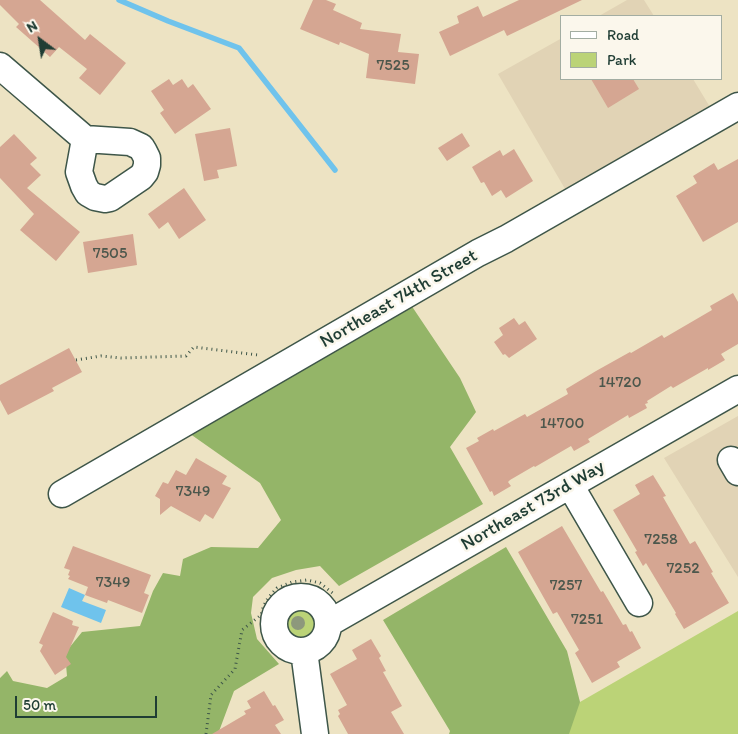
<!DOCTYPE html>
<style>
body{margin:0}
#map{position:relative;width:738px;height:734px;overflow:hidden;background:#ede3c3;font-family:Itim,sans-serif}
canvas{display:block}
.legend{position:absolute;left:560px;top:15px;width:162px;height:65px;box-sizing:border-box;background:#fbf7ec;border:1px solid #a3ada2;margin:0;padding:6px 9px;list-style:none;font-size:15px;color:#1f3d34}
.legend li{display:flex;align-items:center;gap:10px;height:25px}
.legend b{width:25px;border:1px solid #a3ada2}
.north{position:absolute;left:15px;top:15px;width:50px;height:50px;-webkit-text-stroke:4px #fbf7ec;paint-order:stroke;rotate:329deg;font-size:14px;font-weight:700;line-height:20px;text-align:center;color:#1f3d34}
.north::after{content:'';display:block;margin:auto;width:18px;height:22px;background:#1f3d34;clip-path:polygon(50% 0,100% 100%,50% 72%,0 100%)}
.scale{position:absolute;left:15px;top:696px;width:142px;height:22px;box-sizing:border-box;border:2px solid #1f3d34;border-top:0;padding-left:6px;font-size:15px;line-height:18px;white-space:nowrap;color:#1f3d34;-webkit-text-stroke:4px #fbf7ec;paint-order:stroke}
</style>
<div id="map">
<canvas width="738" height="734"></canvas>
<ul class="legend">
<li><b style="height:6px;background:#fff"></b>Road</li>
<li><b style="height:14px;background:#bbd377"></b>Park</li>
</ul>
<div class="north">N</div>
<div class="scale">50 m</div>
</div>
<script>
const g = document.querySelector('canvas').getContext('2d');
g.lineJoin = 'round';
function fill(path, color) {
  g.fillStyle = color;
  g.fill(path, 'evenodd');
}
function toPath(rows) {
  const path = new Path2D();
  for (const r of rows) {
    if (r.length === 3) {
      path.moveTo(r[0] + r[2], r[1]);
      path.arc(r[0], r[1], r[2], 0, 2 * Math.PI);
      continue;
    }
    path.moveTo(r[0], r[1]);
    for (let i = 2; i < r.length; i += 2) path.lineTo(r[i], r[i + 1]);
  }
  return path;
}
function stroke(path, color, width, dash) {
  g.strokeStyle = color;
  g.lineWidth = width;
  g.lineCap = dash ? 'butt' : 'round';
  g.setLineDash(dash || []);
  g.stroke(path);
}
function write(font, color, halo, rows, align = 'center') {
  g.font = font + ' Itim,sans-serif';
  g.lineWidth = 5;
  g.setLineDash([]);
  g.textBaseline = 'middle';
  g.strokeStyle = halo;
  g.fillStyle = color;
  for (const [text, x, y, turn = 0] of rows) {
    g.save();
    g.translate(x, y);
    g.rotate((+turn || 0) * Math.PI / 180);
    g.textAlign = isNaN(turn) ? turn : align;
    if (halo) g.strokeText(text, 0, 0);
    g.fillText(text, 0, 0);
    g.restore();
  }
}
fill(toPath([
 [627,0,644,0,654,16,599,16],
 [562,38,562,79,693,79,713,112,568,194,498,74],
 [738,416,738,577,664,458]
]), '#e1d3b5');
fill(toPath([
 [302,623,16],
 [738,611,738,734,525,734,580,702]
]), '#bbd377');
fill(toPath([
 [411,305,460,378,476,412,450,447,483,504,339,586,320,566,296,570,272,578,253,597,251,613,257,639,279,664,234,691,218,734,0,734,0,678,7,671,13,681,47,688,67,676,65,653,82,632,140,626,153,591,163,573,180,576,183,559,211,547,258,548,281,520,260,483,186,431],
 [506,547,567,651,580,702,569,734,449,734,450,731,383,620]
]), '#94b568');
fill(toPath([
 [69,588,85,595,82,601,106,610,101,623,61,607]
]), '#6fc3ec');
stroke(toPath([
 [119,0,168,21,239,48,335,170]
]), '#6fc3ec', 5.5);
fill(toPath([
 [0,0,40,0,85,40,90,34,126,63,100,95,79,78,87,69,59,47,50,57,16,27,19,24,0,5],
 [313,0,326,0,336,4,333,10,362,23,360,29,401,34,398,52,419,54,415,84,366,78,369,54,340,42,339,45,300,29],
 [519,0,582,0,507,36,504,30,450,56,439,32,459,23,457,16,478,6,483,17],
 [169,79,173,85,182,79,188,88,193,84,211,109,175,134,160,113,164,110,151,91],
 [591,79,633,79,639,89,608,108],
 [230,128,237,166,217,170,219,178,204,181,195,134],
 [462,133,470,146,447,161,438,148],
 [14,134,37,158,30,164,41,175,27,188,80,232,56,261,20,230,34,214,0,178,0,147],
 [514,149,533,181,506,198,501,190,492,196,484,182,481,183,472,167,500,150,503,156],
 [738,159,738,222,703,242,676,196,697,183,693,176,714,163,718,170],
 [184,188,206,220,179,239,168,222,159,229,148,214],
 [133,234,137,265,88,273,83,242],
 [733,293,738,302,738,344,721,354,725,360,708,370,708,368,673,388,671,386,647,401,648,403,645,404,647,408,629,418,628,415,588,439,590,442,574,451,571,446,535,467,534,466,510,480,508,482,511,486,494,496,492,491,490,492,466,448,479,441,477,438,493,429,494,431,525,414,527,417,568,394,566,389,596,371,630,352,631,353,662,335,664,338,712,310,710,306],
 [514,318,519,325,525,321,537,339,509,358,505,354,503,355,494,342,503,335,499,328],
 [69,348,82,372,52,388,54,391,8,415,0,400,0,385],
 [196,458,227,476,222,484,231,488,213,519,205,514,200,522,171,506,160,515,160,499,155,496,163,482,168,484,176,470,186,475],
 [653,475,666,496,663,497,690,544,695,541,713,572,711,573,729,603,684,629,675,614,676,613,646,563,643,566,635,552,637,551,613,510,640,494,635,485],
 [562,526,601,592,603,591,623,625,626,624,630,632,632,631,641,648,617,662,620,667,592,683,575,653,579,650,557,612,553,614,518,552],
 [73,546,151,575,144,593,149,595,142,613,108,600,107,603,85,595,88,587,68,579,70,576,68,575,70,570,64,568],
 [53,612,73,621,72,625,79,627,66,657,71,664,55,675,40,651,43,645,39,643],
 [371,639,381,656,379,658,386,671,383,672,402,706,391,712,404,734,348,734,338,716,340,714,338,710,347,705,330,674,357,659,352,650],
 [264,691,273,706,275,705,284,720,275,725,281,734,212,734,246,714,244,711,251,708,247,701]
]), '#d5a692');
const minor = toPath([
 [0,66,85,139,130,142,141,147,144,152,147,158,147,165,145,172,141,177,110,198,105,199,95,197,88,193,84,186,79,172,85,139],
 [731,460,738,472],
 [570,485,639,603],
 [62,494,478,253,506,239,738,106],
 [301,624,27],
 [329,623,738,389],
 [304,651,315,734]
]);
stroke(minor, '#3e5649', 29);
stroke(toPath([
 [76,360,101,356,121,358,186,356,194,347,258,355],
 [206,734,211,695,235,669,242,630,261,615,263,607,268,598,277,588,292,582,307,580,320,583,335,595]
]), '#3e5649', 3, [1, 4]);
stroke(minor, '#fff', 26);
g.fillStyle = '#8d987c';
for (const [x, y] of [
 [298,623]
]) {
  g.beginPath();
  g.arc(x, y, 7, 0, 2 * Math.PI);
  g.fill();
}
write('16px', '#4c574c', null, [
 ["7525",393,66],
 ["7505",110,254],
 ["14720",620,383],
 ["14700",562,424],
 ["7349",193,492],
 ["7258",661,540],
 ["7252",683,569],
 ["7349",113,583],
 ["7257",566,586],
 ["7251",587,620]
]);
write('19px', '#1f3d34', '#fbf7ec', [
 ["Northeast 74th Street",399,299,-30],
 ["Northeast 73rd Way",533,506,-30]
]);
</script>
